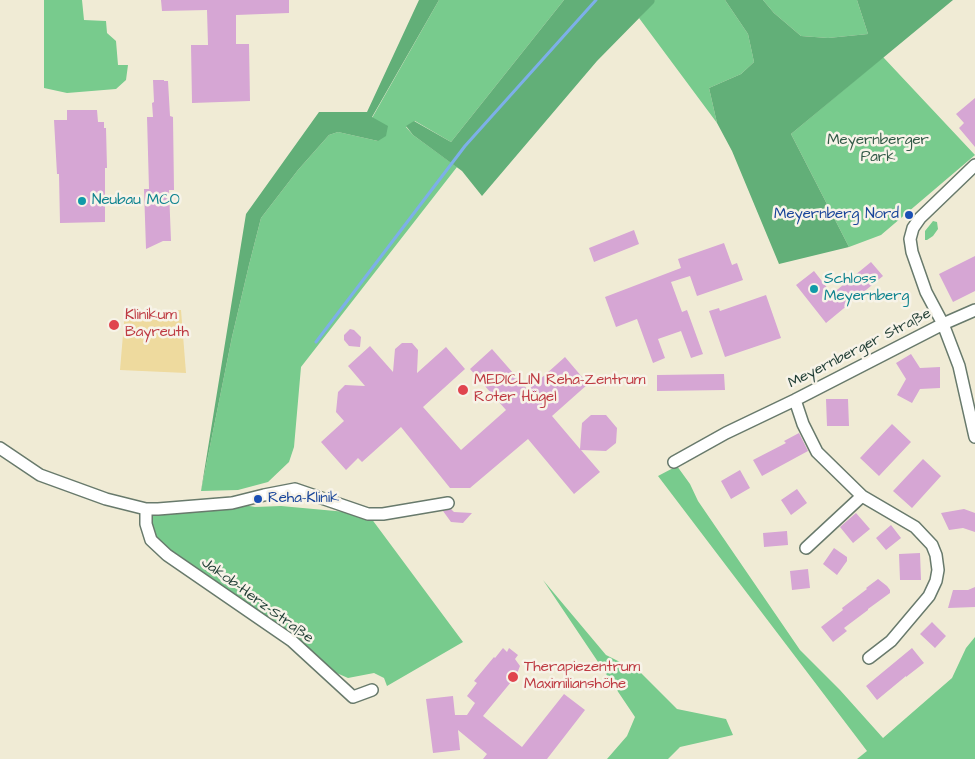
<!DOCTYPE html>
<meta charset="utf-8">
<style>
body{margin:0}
canvas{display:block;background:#f0ebd5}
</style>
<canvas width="975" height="759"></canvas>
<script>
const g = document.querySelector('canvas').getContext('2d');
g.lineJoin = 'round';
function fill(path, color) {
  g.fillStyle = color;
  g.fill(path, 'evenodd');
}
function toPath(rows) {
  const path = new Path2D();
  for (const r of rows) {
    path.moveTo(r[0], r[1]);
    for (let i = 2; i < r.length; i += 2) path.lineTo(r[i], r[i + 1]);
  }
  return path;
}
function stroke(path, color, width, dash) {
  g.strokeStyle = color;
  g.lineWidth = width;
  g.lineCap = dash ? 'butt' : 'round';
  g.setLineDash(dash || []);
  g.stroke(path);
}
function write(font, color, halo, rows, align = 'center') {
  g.font = font + ' "Architects Daughter",sans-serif';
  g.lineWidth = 5;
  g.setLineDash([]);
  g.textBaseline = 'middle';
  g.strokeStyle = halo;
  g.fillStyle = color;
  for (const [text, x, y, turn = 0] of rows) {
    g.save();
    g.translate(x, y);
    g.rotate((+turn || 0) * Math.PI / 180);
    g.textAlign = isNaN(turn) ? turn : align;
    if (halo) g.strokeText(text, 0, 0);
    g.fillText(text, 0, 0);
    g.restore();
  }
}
fill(toPath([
 [44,0,82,0,84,20,106,21,107,33,116,41,118,65,128,65,126,80,116,89,67,93,44,88],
 [439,0,564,0,451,142,415,121,406,127,413,135,457,167,301,367,294,447,289,462,268,482,238,490,201,491,232,337,249,265,261,218,298,170,329,135,338,132,378,141,372,118],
 [655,0,725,0,748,34,754,62,741,74,709,88,717,123,639,18],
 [763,0,857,0,868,34,828,38,801,36,774,13],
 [883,57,975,155,881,235,849,247,791,134],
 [933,221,937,222,938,229,933,236,927,240,925,240,925,231],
 [677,466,690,484,698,501,800,650,840,690,883,738,952,678,966,648,975,637,975,759,857,759,867,751,658,476],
 [232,503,255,507,281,506,368,514,463,642,387,686,384,678,374,673,348,678,318,665,151,540,146,509],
 [543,580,606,655,640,672,677,709,726,719,733,735,680,747,668,759,607,759,627,736,635,717]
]), '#78cb8d');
fill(toPath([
 [419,0,439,0,372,117,388,126,386,136,378,141,338,132,329,135,298,170,261,218,249,265,232,337,201,491,246,214,319,112,367,112],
 [564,0,655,0,654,3,597,61,482,196,462,171,413,135,406,126,414,121,451,142],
 [725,0,763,0,774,13,801,36,828,38,868,34,857,0,953,0,791,134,849,247,779,264,732,151,717,123,709,88,741,74,754,62,748,34]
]), '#62af78');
fill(toPath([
 [181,310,186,373,120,370,125,311]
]), '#eeda9e');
stroke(toPath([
 [316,342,465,146,596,0]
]), '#7dafe9', 3);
fill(toPath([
 [161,0,289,0,289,13,236,15,236,44,249,44,250,101,192,103,191,45,208,45,207,10,162,11],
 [153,80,164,80,164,81,168,81,170,116,173,117,174,190,169,190,171,241,163,241,146,249,144,189,149,189,147,117,153,117,152,103,154,102],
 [975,98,975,147,959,128,964,123,956,114],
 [67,110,97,110,98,122,104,122,104,128,106,128,107,168,105,168,105,222,60,223,59,174,57,174,54,120,67,120],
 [634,230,639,244,594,262,589,248],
 [724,243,732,265,737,263,743,280,697,296,690,276,671,282,682,312,687,310,703,354,691,358,681,331,658,339,665,358,653,363,637,319,616,327,605,297,681,268,678,259],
 [975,256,975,291,953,302,939,274],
 [871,262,883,276,826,323,796,285,814,271,832,294],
 [766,295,781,338,725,357,709,311,719,308,720,311],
 [350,329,354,330,361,337,360,347,349,346,344,340,344,335],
 [402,343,412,343,418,350,417,373,446,347,465,369,423,407,461,450,506,410,470,369,492,349,528,390,565,357,588,384,552,416,580,449,582,423,591,415,606,415,617,428,616,443,606,451,581,450,600,472,574,494,528,439,470,488,450,488,401,427,362,462,358,458,346,470,321,442,344,421,336,412,338,392,345,385,365,386,348,366,370,346,393,372,395,349],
 [911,354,920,368,940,367,940,388,920,389,912,403,897,395,906,379,896,363],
 [724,374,725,390,657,391,657,375],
 [826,399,848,399,849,426,827,426],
 [892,424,911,442,879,476,860,458],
 [799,433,808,451,762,476,753,460,786,443,784,441],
 [923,459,941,476,912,508,893,491],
 [740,470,750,488,731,499,721,481],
 [797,489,807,503,791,515,781,500],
 [451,509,454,512,472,513,463,523,451,522,443,511],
 [964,509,975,513,975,532,963,528,949,530,941,513],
 [856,513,870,529,853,543,840,527],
 [891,525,901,538,886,550,876,538],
 [787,531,788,545,764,547,763,533],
 [834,548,847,557,847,561,837,575,823,564],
 [920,553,921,580,900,580,899,554],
 [808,569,810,588,792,590,790,571],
 [878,579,887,586,890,590,890,593,868,609,868,610,844,628,847,631,833,642,821,627,843,610,842,608,867,589,866,588],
 [975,587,975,607,948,608,953,590,968,590],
 [932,622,946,636,935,648,920,634],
 [503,648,507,652,509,648,518,655,515,659,520,666,516,676,483,716,522,747,564,694,585,710,547,759,483,759,487,754,458,730,460,750,433,753,426,699,453,696,455,715,467,715,475,703,467,696,477,683,474,681,494,657,495,658],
 [912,648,924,663,906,677,906,676,877,700,866,686]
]), '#d6a6d4');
const street = toPath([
 [975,165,920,218,913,228,910,239,912,252,926,292,943,324,959,366,975,437],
 [795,400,803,424,817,452,862,496,915,527,932,545,936,555,938,570,936,581,929,596,891,641,869,658],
 [0,448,40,475,106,499,146,509,158,509,232,503,264,495,295,489,368,514,383,514,448,503],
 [674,462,726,433,795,400,943,324,975,310],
 [146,509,146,524,151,540,167,555,292,641,353,697,372,690],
 [806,548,862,496]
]);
stroke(street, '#687a6c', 14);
stroke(street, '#fff', 11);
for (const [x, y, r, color] of [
 [82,201,5,"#0f9aa8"],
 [909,215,5,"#1a4fb4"],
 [814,289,5,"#0f9aa8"],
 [114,325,6,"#e0444e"],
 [463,390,6,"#e0444e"],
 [258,499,5,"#1a4fb4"],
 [513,677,6,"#e0444e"]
]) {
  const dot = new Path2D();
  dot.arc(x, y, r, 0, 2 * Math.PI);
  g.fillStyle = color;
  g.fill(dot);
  stroke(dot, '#f7f3e8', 2);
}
write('15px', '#315946', '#f7f3e8', [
 ["Meyernberger",878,141],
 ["Park",878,158]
]);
write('15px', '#0d838f', '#f7f3e8', [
 ["Neubau MCO",92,201],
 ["Schloss",824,280],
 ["Meyernberg",824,297]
], 'left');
write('15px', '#164399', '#f7f3e8', [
 ["Meyernberg Nord",899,215],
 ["Reha-Klinik",268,499,"left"]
], 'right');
write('15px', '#be3a42', '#f7f3e8', [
 ["Klinikum",125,316],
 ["Bayreuth",125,333],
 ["MEDICLIN Reha-Zentrum",474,381],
 ["Roter Hügel",474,398],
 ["Therapiezentrum",524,668],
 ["Maximilianshöhe",524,685]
], 'left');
write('15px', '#1f3d34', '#f7f3e8', [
 ["Meyernberger Straße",860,349,-27],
 ["Jakob-Herz-Straße",257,601,36]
]);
</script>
